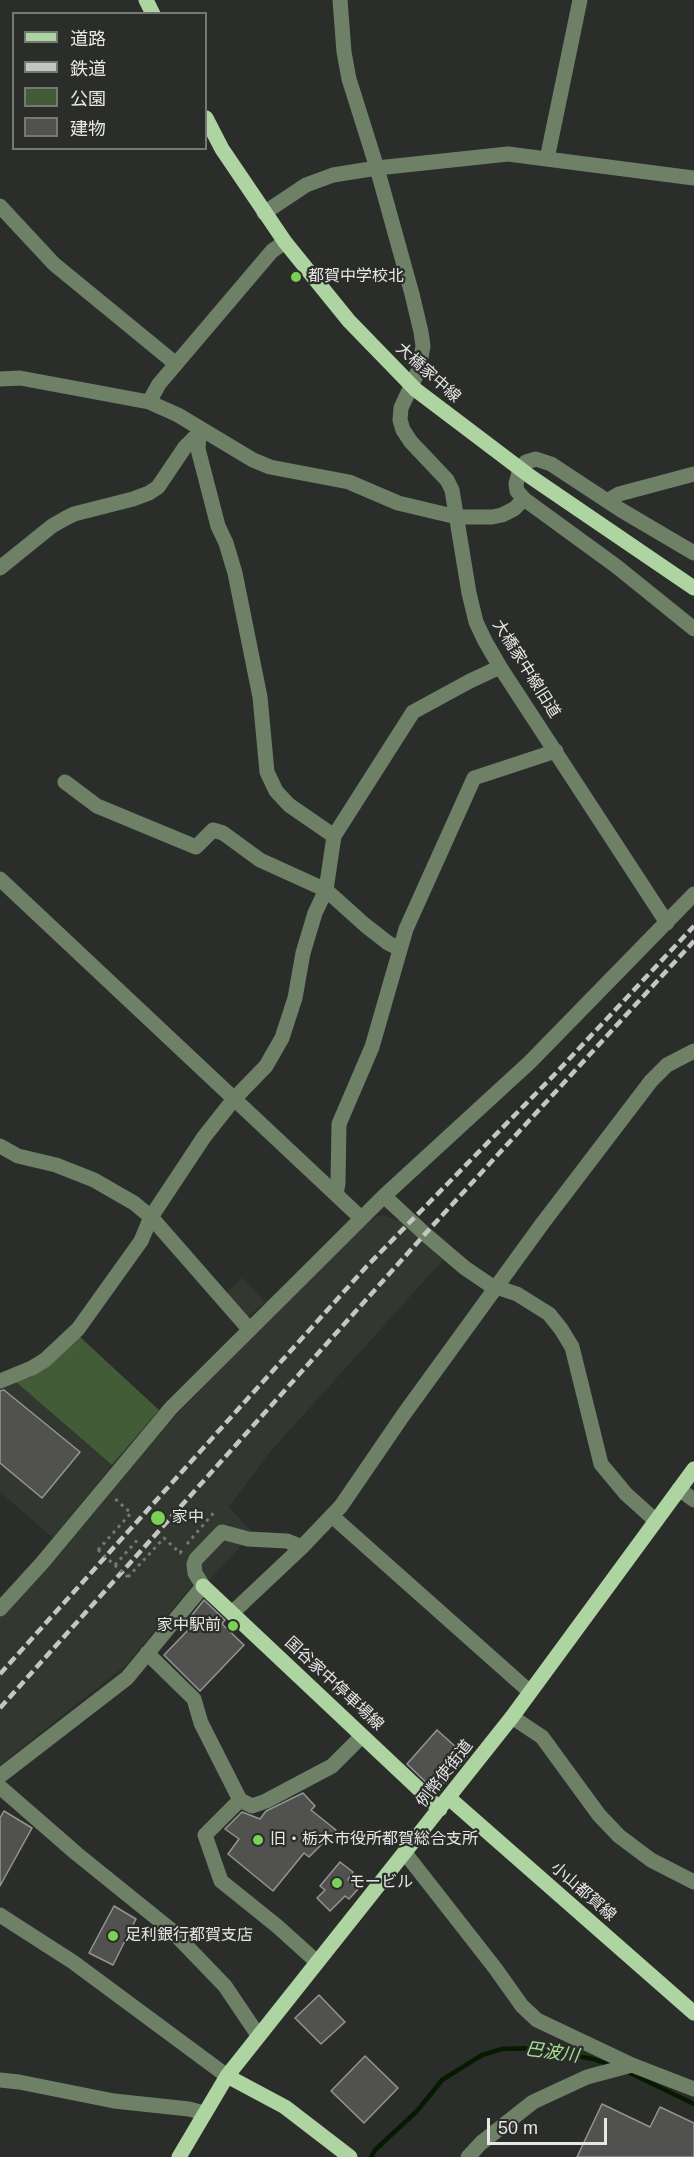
<!DOCTYPE html>
<meta charset="utf-8">
<style>
body{margin:0}
#map{position:relative;width:694px;height:2157px;overflow:hidden;background:#2b2d2b;font-family:Arial,"Noto Sans JP",sans-serif}
canvas{display:block}
.legend{position:absolute;left:12px;top:12px;width:195px;height:138px;box-sizing:border-box;background:#2b2d2b;border:2px solid #767876;margin:0;padding:8px 10px;list-style:none;font-size:18px;color:#e7e8e6}
.legend li{display:flex;align-items:center;gap:12px;height:30px}
.legend b{width:30px;border:2px solid #767876}
.scale{position:absolute;left:487px;top:2118px;width:120px;height:27px;box-sizing:border-box;border:3px solid #e7e8e6;border-top:0;padding-left:8px;font-size:18px;line-height:21px;white-space:nowrap;color:#e7e8e6;-webkit-text-stroke:4px #2b2d2b;paint-order:stroke}
</style>
<div id="map">
<canvas width="694" height="2157"></canvas>
<ul class="legend">
<li><b style="height:8px;background:#aed5a1"></b>道路</li>
<li><b style="height:8px;background:#c4c6c4"></b>鉄道</li>
<li><b style="height:16px;background:#425c38"></b>公園</li>
<li><b style="height:16px;background:#515250"></b>建物</li>
</ul>
<div class="scale">50 m</div>
</div>
<script>
const g = document.querySelector('canvas').getContext('2d');
g.lineJoin = 'round';
function fill(path, color) {
  g.fillStyle = color;
  g.fill(path, 'evenodd');
}
function toPath(rows) {
  const path = new Path2D();
  for (const r of rows) {
    path.moveTo(r[0], r[1]);
    for (let i = 2; i < r.length; i += 2) path.lineTo(r[i], r[i + 1]);
  }
  return path;
}
function stroke(path, color, width, dash) {
  g.strokeStyle = color;
  g.lineWidth = width;
  g.lineCap = dash ? 'butt' : 'round';
  g.setLineDash(dash || []);
  g.stroke(path);
}
function write(font, color, halo, rows, align = 'center') {
  g.font = font + ' Arial,"Noto Sans JP",sans-serif';
  g.lineWidth = 4.5;
  g.setLineDash([]);
  g.textBaseline = 'middle';
  g.strokeStyle = halo;
  g.fillStyle = color;
  for (const [text, x, y, turn = 0] of rows) {
    g.save();
    g.translate(x, y);
    g.rotate((+turn || 0) * Math.PI / 180);
    g.textAlign = isNaN(turn) ? turn : align;
    if (halo) g.strokeText(text, 0, 0);
    g.fillText(text, 0, 0);
    g.restore();
  }
}
fill(toPath([
 [382,1215,397,1220,401,1220,442,1255,442,1261,269,1453,229,1507,253,1533,208,1581,194,1583,126,1665,0,1765,0,1618,164,1428,253,1335,366,1225,376,1217],
 [242,1278,265,1302,247,1318,225,1294],
 [16,1382,112,1465,53,1538,0,1492,0,1387]
]), '#323830');
fill(toPath([
 [80,1337,159,1410,112,1465,16,1382,31,1377,40,1371]
]), '#425c38');
stroke(toPath([
 [626,2071,694,2104],
 [371,2157,375,2150,417,2111,442,2080,482,2055,502,2049,534,2048,593,2059,610,2065]
]), '#061a00', 4.5);
const building = toPath([
 [4,1390,80,1452,42,1498,0,1463,0,1391,4,1390],
 [204,1600,225,1620,222,1624,244,1645,200,1691,164,1655,190,1628,185,1624,204,1600],
 [437,1730,467,1757,436,1792,407,1764,437,1730],
 [303,1793,315,1806,311,1810,336,1830,309,1857,304,1853,273,1891,228,1854,239,1839,225,1829,242,1812,260,1819,266,1811,303,1793],
 [4,1811,32,1828,0,1886,0,1818,4,1811],
 [340,1862,353,1872,348,1880,358,1889,349,1899,345,1896,330,1911,317,1898,325,1890,320,1886,340,1862],
 [114,1906,136,1919,113,1965,89,1953,114,1906],
 [319,1995,345,2022,321,2044,295,2018,319,1995],
 [365,2056,398,2088,364,2123,331,2091,365,2056],
 [602,2104,650,2127,660,2107,694,2123,694,2157,577,2157,602,2104]
]);
fill(building, '#515250');
stroke(building, '#939593', 1.5);
stroke(toPath([
 [187,1544,216,1510],
 [98,1550,131,1513,113,1497],
 [115,1565,140,1537],
 [128,1577,164,1538,180,1553,183,1549]
]), '#777876', 3, [3, 4.5]);
stroke(toPath([
 [340,0,344,52,349,79,377,168,412,294,421,332,423,346,419,369,401,408,400,420,403,430,411,442,447,480,452,490,469,593,476,622,485,641,500,667,667,923],
 [547,159,580,0],
 [0,206,54,264,176,364],
 [264,213,306,185,333,175,377,168,508,154,694,178],
 [0,379,20,378,149,402,178,415,253,460,270,467,349,482,398,503,457,517,492,517,502,515,514,509,524,499],
 [149,402,159,384,176,364,272,251,285,242],
 [199,436,198,449,218,526,226,543,235,573,260,697,267,772,276,791,289,805,334,836],
 [607,501,619,494,694,474],
 [694,553,621,510,551,464,536,459,526,462,520,469,516,484,517,491,524,499,616,566,694,629],
 [0,568,52,526,66,518,74,514,133,499,149,493,158,487,185,447,201,431],
 [65,782,97,806,196,847,213,830,223,833,260,860,326,890,365,925,388,943,400,949],
 [0,879,361,1218],
 [0,1146,18,1156,56,1165,94,1180,134,1203,151,1217,249,1329],
 [336,1195,338,1183,339,1124,372,1047,406,929,474,778,556,751],
 [384,1196,425,1234,465,1268,490,1285,517,1294,549,1314,561,1329,572,1347,601,1464,626,1494,656,1521],
 [0,1381,32,1368,45,1360,78,1329,141,1241,151,1217,204,1137,234,1099,266,1066,282,1038,295,998,303,953,315,913,326,890,334,836,413,712,470,681,500,667],
 [679,1489,694,1500],
 [332,1516,530,1692],
 [0,1609,42,1563,171,1408,384,1196,530,1062,694,894],
 [232,1613,302,1547,341,1506,404,1414,542,1224,651,1081,667,1065,694,1051],
 [147,1653,194,1699,201,1723,240,1800],
 [512,1717,542,1737,599,1815,619,1836,651,1860,694,1882],
 [0,1776,127,1678,203,1586,195,1573,194,1564,196,1559,222,1532,248,1539,287,1541,302,1547],
 [0,1787,77,1854,170,1929,225,1986,258,2035],
 [405,1853,495,1968,522,2006,537,2020,632,2065,694,2089],
 [0,1915,73,1962,227,2076],
 [317,1962,277,1926,221,1881,205,1835,240,1800,252,1806,266,1801,332,1766,362,1736],
 [0,2080,19,2082,114,2101,189,2109,204,2113],
 [468,2157,481,2143,533,2102,587,2077,632,2065]
]), '#6e8167', 15);
stroke(toPath([
 [146,0,153,14],
 [206,118,222,149,285,242,349,321,416,390,531,477,694,588],
 [203,1586,440,1809],
 [449,1798,694,2013],
 [227,2076,285,2107,350,2157],
 [179,2157,227,2076,512,1717,694,1469]
]), '#aed5a1', 15);
stroke(toPath([
 [0,1674,367,1266,556,1073,694,926],
 [0,1708,425,1234,694,941]
]), '#c4c6c4', 4.5, [9, 4.5]);
stroke(toPath([
 [98,1550,128,1577]
]), '#777876', 3, [3, 4.5]);
for (const [x, y, r, color] of [
 [296,277,6,"#7ad156"],
 [158,1518,8,"#7ad156"],
 [233,1626,6,"#7ad156"],
 [258,1840,6,"#7ad156"],
 [337,1883,6,"#7ad156"],
 [113,1936,6,"#7ad156"]
]) {
  const dot = new Path2D();
  dot.arc(x, y, r, 0, 2 * Math.PI);
  g.fillStyle = color;
  g.fill(dot);
  stroke(dot, '#2b2d2b', 2);
}
write('16px', '#e7e8e6', '#2b2d2b', [
 ["都賀中学校北",308,277],
 ["家中",172,1518],
 ["家中駅前",221,1626,"right"],
 ["旧・栃木市役所都賀総合支所",270,1840],
 ["モービル",349,1883],
 ["足利銀行都賀支店",125,1936]
], 'left');
write('16px', '#e7e8e6', '#2b2d2b', [
 ["大橋家中線",428,373,42],
 ["大橋家中線旧道",526,669,58],
 ["国谷家中停車場線",334,1684,43],
 ["例幣使街道",445,1774,-52],
 ["小山都賀線",583,1892,41]
]);
write('italic 18px', '#a4e18e', '#2b2d2b', [
 ["巴波川",552,2053,8]
]);
</script>
